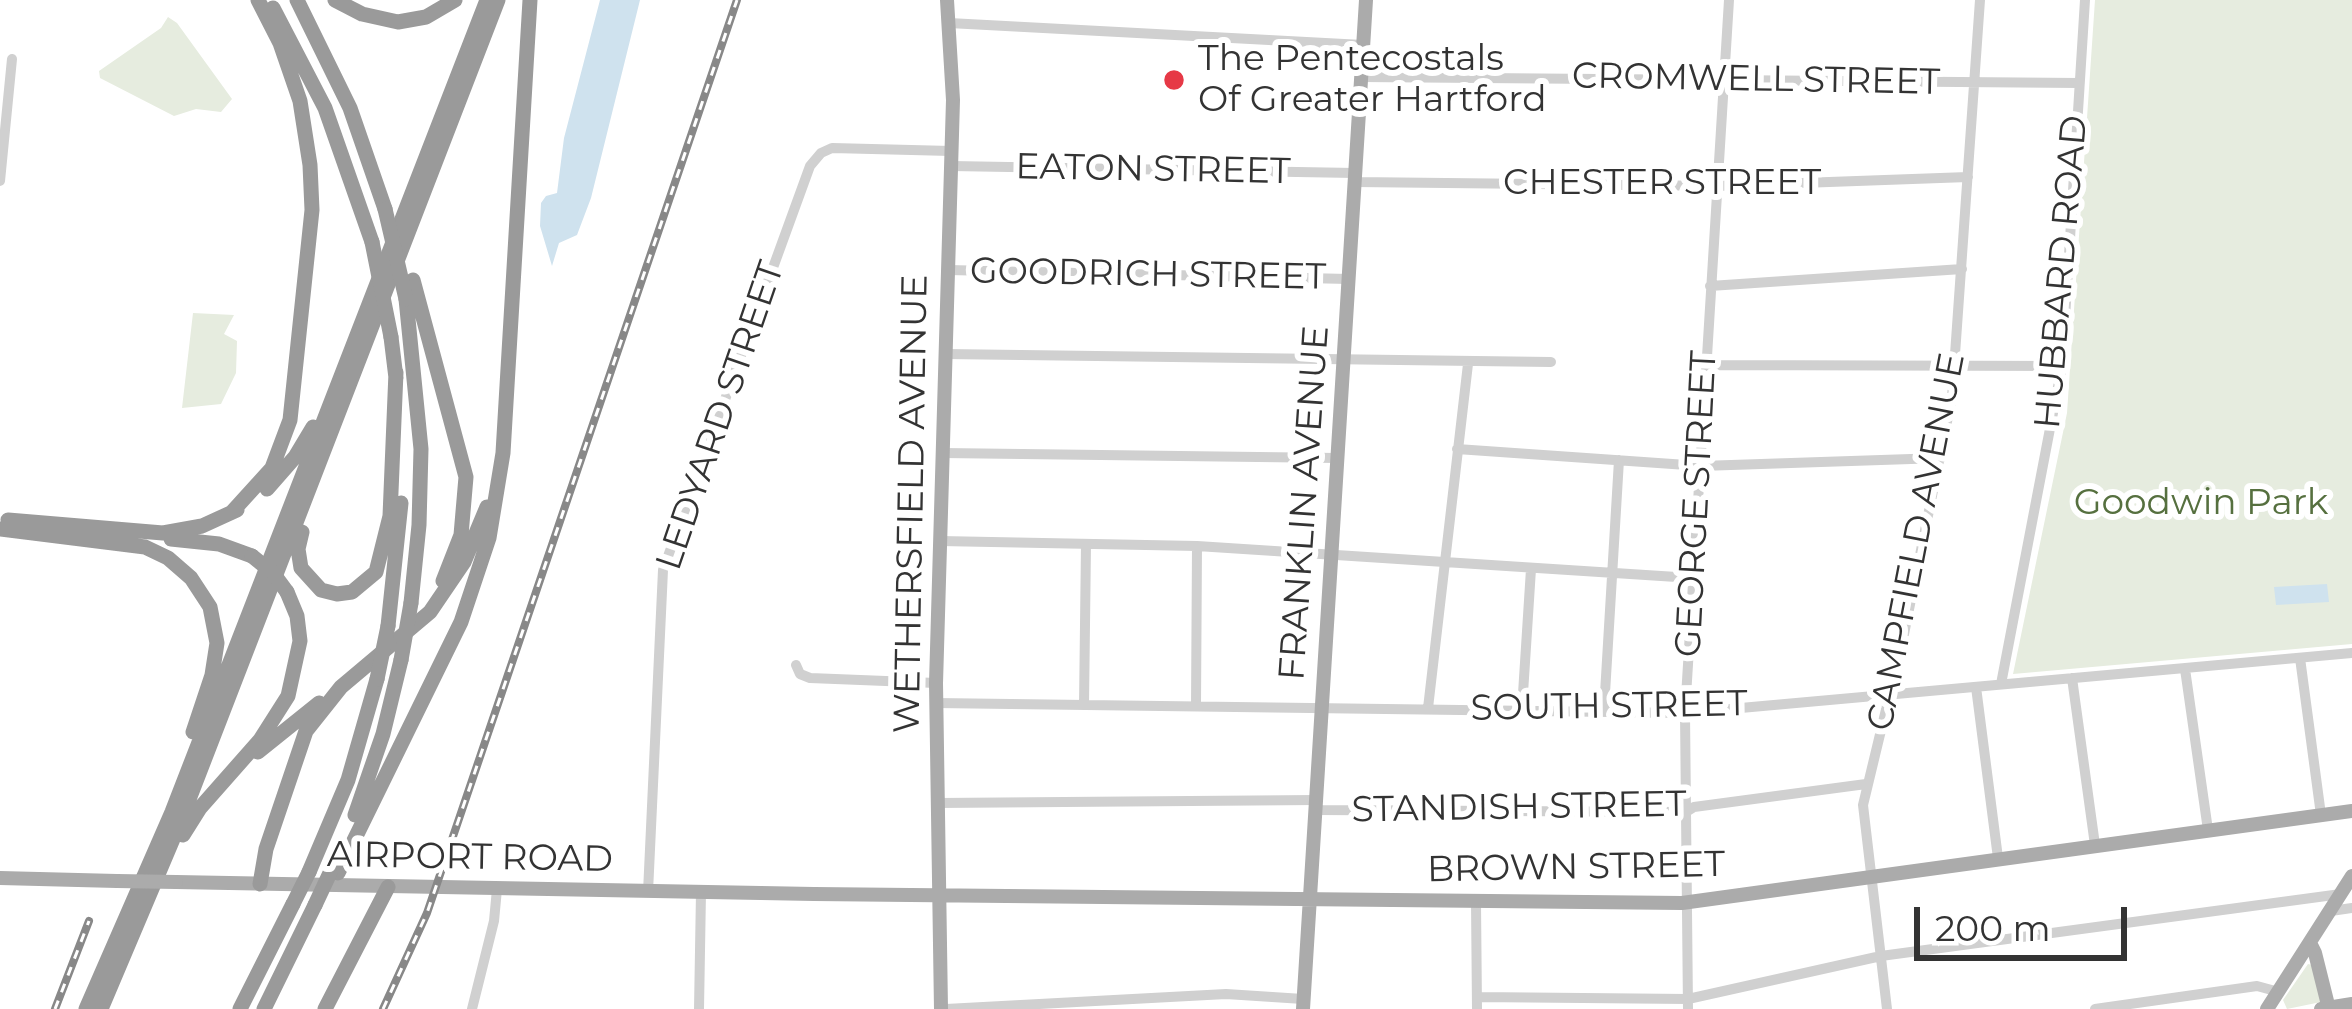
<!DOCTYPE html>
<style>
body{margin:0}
#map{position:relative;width:2352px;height:1009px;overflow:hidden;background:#fff;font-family:Montserrat,sans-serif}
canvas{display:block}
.scale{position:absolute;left:1914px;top:907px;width:213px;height:54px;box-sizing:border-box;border:6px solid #333;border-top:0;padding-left:15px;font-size:36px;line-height:42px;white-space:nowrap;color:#333;-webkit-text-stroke:9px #fff;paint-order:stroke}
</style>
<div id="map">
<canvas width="2352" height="1009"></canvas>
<div class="scale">200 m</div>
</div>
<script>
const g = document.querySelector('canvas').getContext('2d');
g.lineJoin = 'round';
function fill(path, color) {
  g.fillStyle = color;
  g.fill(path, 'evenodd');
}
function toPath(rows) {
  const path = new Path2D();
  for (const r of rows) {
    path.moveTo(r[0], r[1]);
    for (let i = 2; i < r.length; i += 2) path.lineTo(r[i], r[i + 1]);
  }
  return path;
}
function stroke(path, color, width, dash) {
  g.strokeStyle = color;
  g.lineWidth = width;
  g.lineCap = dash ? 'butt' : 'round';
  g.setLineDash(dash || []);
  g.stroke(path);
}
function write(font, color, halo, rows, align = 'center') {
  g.font = font + ' Montserrat,sans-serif';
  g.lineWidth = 12;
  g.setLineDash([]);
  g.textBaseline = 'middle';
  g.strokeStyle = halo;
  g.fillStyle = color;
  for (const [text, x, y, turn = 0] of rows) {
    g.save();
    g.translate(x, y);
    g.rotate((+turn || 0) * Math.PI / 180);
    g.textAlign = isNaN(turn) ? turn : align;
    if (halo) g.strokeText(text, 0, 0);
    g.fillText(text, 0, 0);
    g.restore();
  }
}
fill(toPath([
 [2095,0,2352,0,2352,644,2013,674,2067,413],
 [168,17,177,23,232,99,221,112,196,109,174,116,100,78,99,71,161,28],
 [193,313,234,315,224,334,237,341,236,373,221,404,182,408],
 [2308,964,2312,965,2321,1002,2287,1009,2283,1000]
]), '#e6ecdf');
fill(toPath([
 [600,0,640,0,591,198,577,235,559,243,552,266,540,226,541,203,546,196,557,193,564,138],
 [2327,584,2329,602,2276,605,2274,587]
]), '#cfe2ee');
stroke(toPath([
 [949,23,1363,45],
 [1361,77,2079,83],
 [951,166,1355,173],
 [0,181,12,59],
 [1355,182,1718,186,1968,177],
 [948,270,1349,279],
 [1710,286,1962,269],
 [945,354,1551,362],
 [1706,365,2062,366],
 [1457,449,1701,466,1941,458],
 [943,453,1337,458],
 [940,541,1197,546,1692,578],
 [2300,658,2321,815],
 [796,665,800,674,810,678,936,683],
 [2185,669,2208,830],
 [2072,678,2095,845],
 [2001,684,2062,366,2085,0],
 [1976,687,1998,858],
 [936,703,1685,713,2352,653],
 [1084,705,1086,544],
 [1196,706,1197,546],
 [1428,708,1468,364],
 [1522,709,1531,569],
 [1604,710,1619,460],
 [938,803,1316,800],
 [1315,810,1686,812,1694,807,1866,784],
 [648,892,663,570,810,166,821,153,832,148,951,151],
 [1476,902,1477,1009],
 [2331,911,2352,908],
 [1477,997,1688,999,1881,956,2341,894],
 [472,1009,494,921,497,889],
 [699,1009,701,892],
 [946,1009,1226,994,1303,999],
 [1688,1009,1685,713,1729,0],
 [1887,1009,1863,805,1903,639,1952,397,1980,0],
 [2095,1009,2257,986,2279,992]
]), '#d0d0d0', 10);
stroke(toPath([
 [0,878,117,881],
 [176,882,814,894,1682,903,2352,811],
 [2310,943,2315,953,2329,1009],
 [941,1009,936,683,953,100,947,0],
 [1303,1009,1366,0],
 [2267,1009,2352,876],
 [2321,1009,2352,1004]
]), '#ababab', 14);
stroke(toPath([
 [297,0,350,108,385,209],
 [335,0,362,14,398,22,426,17,455,0],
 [273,8,325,108,372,242],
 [413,280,466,477,461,535,443,581],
 [406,299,421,449,419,525,411,603],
 [391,337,396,378],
 [267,489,295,457,313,427],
 [232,512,272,468,290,420,312,210,310,165,300,101,280,43,258,0],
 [8,520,163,533,202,526,237,510],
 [0,529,145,547,168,558,191,578,210,607,217,643,212,675,193,732],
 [302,532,298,549,301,568,321,590,337,594,352,592,376,572,390,516,396,372],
 [171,539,219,544,252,556],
 [388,626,401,503],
 [258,752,319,703],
 [355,815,383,734,401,660],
 [183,835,200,808,260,740,288,696,300,641,297,616,287,592],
 [309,872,348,780,377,679],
 [338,873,461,622,489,538,503,453,530,0],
 [260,884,266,849,306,731,341,687,430,612,464,562,487,507],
 [86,1009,172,812,487,0],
 [101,1009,181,820,498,0],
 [240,1009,293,904],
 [264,1009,315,905],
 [325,1009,388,887]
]), '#9a9a9a', 15);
const rail = toPath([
 [55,1009,89,921],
 [383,1009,427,913,737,0]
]);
stroke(rail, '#888', 8);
stroke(rail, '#fff', 3, [9]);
stroke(toPath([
 [117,881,176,882]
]), '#ababab', 14);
stroke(toPath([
 [385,209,406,299],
 [372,242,391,337],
 [252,556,273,573,287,592],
 [401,660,411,603],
 [377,679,388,626],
 [293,904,309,872],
 [315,905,330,873]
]), '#9a9a9a', 15);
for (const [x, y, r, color] of [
 [1174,80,12,"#e63946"]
]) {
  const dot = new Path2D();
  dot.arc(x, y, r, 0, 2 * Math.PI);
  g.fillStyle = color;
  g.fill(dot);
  stroke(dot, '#fff', 4.5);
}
write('36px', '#333', '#fff', [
 ["The Pentecostals",1198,59],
 ["Of Greater Hartford",1198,100]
], 'left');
write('36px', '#333', '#fff', [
 ["CROMWELL STREET",1756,80,1],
 ["EATON STREET",1153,170,1],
 ["CHESTER STREET",1662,183],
 ["HUBBARD ROAD",2062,272,-85],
 ["GOODRICH STREET",1148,275,1],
 ["LEDYARD STREET",721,416,-71],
 ["FRANKLIN AVENUE",1305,503,-86],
 ["WETHERSFIELD AVENUE",912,504,-89],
 ["GEORGE STREET",1697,504,-87],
 ["CAMPFIELD AVENUE",1917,542,-79],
 ["SOUTH STREET",1609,707,-1],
 ["STANDISH STREET",1519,808,-1],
 ["AIRPORT ROAD",470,858,1],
 ["BROWN STREET",1576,868,-1]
]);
write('36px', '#56703f', '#fff', [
 ["Goodwin Park",2201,503]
]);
</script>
